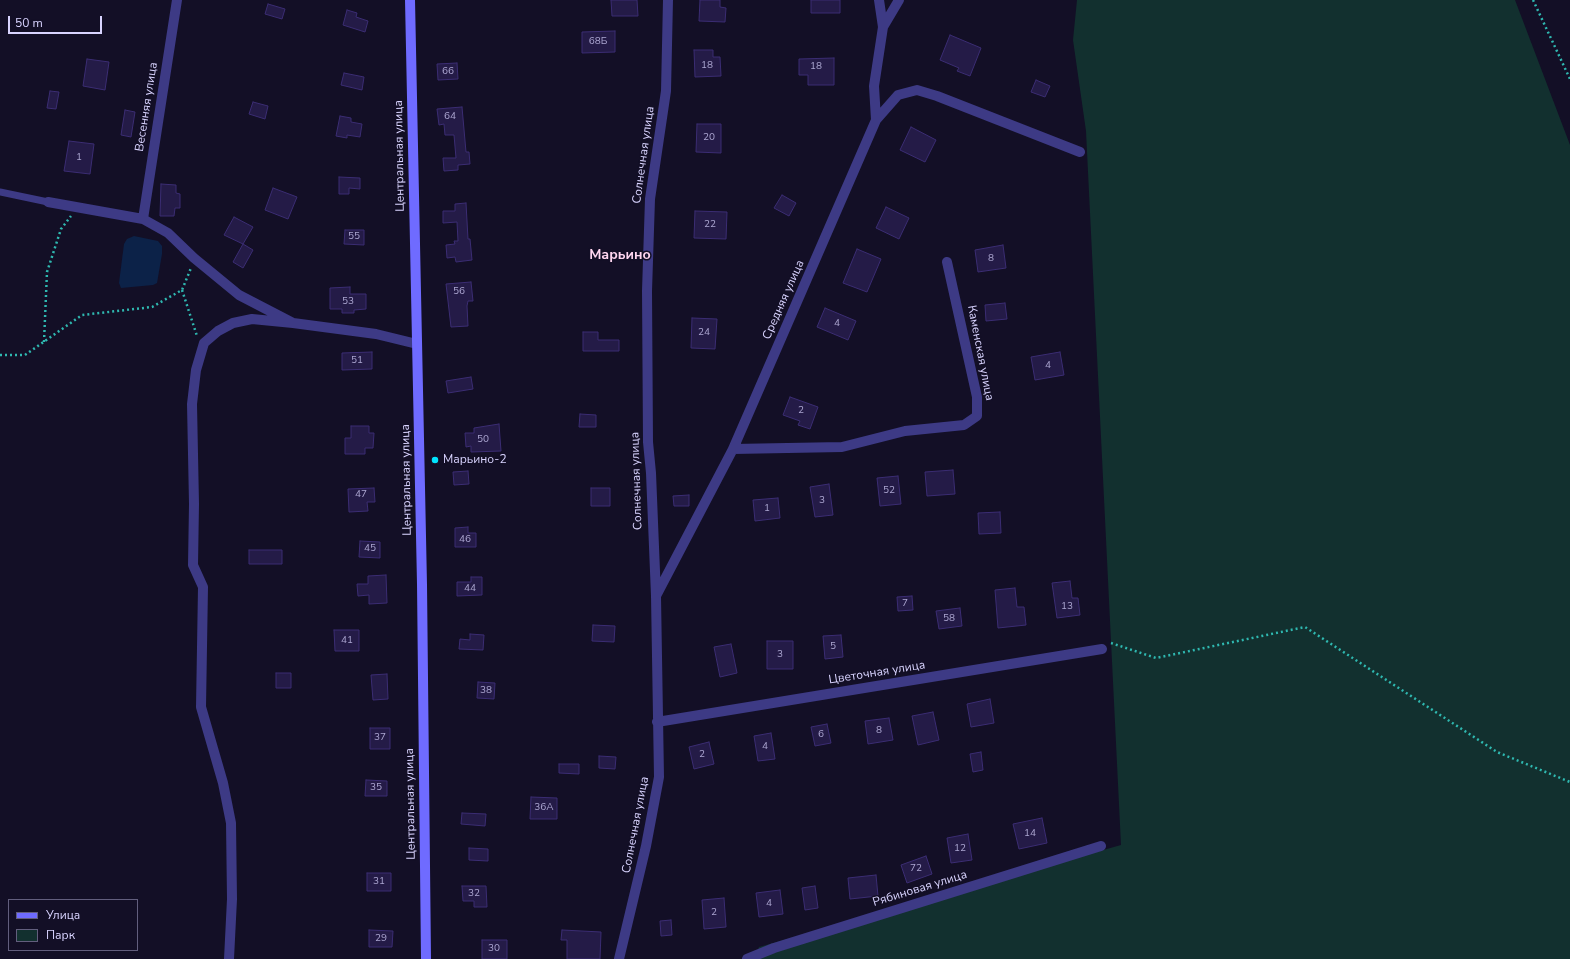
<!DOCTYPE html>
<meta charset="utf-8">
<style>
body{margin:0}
#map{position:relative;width:1570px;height:959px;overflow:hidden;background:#130f26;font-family:"Nunito Sans",sans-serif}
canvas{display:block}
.legend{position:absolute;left:8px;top:899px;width:130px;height:52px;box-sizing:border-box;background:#130f26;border:1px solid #625e7d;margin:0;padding:5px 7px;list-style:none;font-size:12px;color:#d9d4ff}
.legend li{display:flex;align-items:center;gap:8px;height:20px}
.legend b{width:20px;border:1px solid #625e7d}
.scale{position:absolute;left:8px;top:16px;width:94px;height:18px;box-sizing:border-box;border:2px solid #d9d4ff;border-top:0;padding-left:5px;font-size:12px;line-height:14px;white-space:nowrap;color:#d9d4ff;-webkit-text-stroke:3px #130f26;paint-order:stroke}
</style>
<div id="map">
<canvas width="1570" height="959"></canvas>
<ul class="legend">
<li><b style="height:5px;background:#6f6bff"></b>Улица</li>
<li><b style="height:11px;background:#12302f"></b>Парк</li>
</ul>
<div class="scale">50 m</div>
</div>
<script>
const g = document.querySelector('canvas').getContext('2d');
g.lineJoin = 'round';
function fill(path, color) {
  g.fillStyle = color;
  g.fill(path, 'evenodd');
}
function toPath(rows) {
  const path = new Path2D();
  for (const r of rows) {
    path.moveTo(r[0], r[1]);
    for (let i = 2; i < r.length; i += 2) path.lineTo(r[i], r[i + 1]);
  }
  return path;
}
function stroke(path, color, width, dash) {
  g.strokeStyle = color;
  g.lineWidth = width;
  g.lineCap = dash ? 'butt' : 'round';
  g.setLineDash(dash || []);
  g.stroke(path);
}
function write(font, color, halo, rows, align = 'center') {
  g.font = font + ' "Nunito Sans",sans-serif';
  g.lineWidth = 3;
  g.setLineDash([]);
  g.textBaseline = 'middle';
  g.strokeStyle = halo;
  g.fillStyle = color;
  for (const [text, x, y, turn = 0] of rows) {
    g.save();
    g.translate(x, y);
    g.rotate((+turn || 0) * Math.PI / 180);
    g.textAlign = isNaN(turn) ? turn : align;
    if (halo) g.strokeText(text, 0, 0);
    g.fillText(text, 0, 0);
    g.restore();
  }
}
fill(toPath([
 [1077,0,1515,0,1570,145,1570,959,754,959,759,947,1121,845,1086,131,1073,40]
]), '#12302f');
fill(toPath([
 [134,236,158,241,162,246,162,254,157,283,153,285,121,288,119,283,124,244,127,239]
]), '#0c2248');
const building = toPath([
 [611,0,637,0,638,16,612,16,611,0],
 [700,0,720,0,720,7,726,8,725,22,699,21,700,0],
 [811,0,840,0,840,13,811,13,811,0],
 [268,4,285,9,282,19,265,14,268,4],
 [347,10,357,13,356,17,368,21,365,32,343,25,347,10],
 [615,31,615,52,582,53,582,32,615,31],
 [950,35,981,48,970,76,957,71,959,68,940,60,950,35],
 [694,50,713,50,713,57,720,57,721,76,695,77,694,50],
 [834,58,834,85,808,85,808,75,799,75,799,59,834,58],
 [87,59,109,62,105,90,83,86,87,59],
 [457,63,458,79,438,80,437,64,457,63],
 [344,73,364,77,362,90,341,85,344,73],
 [1036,80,1050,86,1045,97,1031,92,1036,80],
 [50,91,59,92,56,109,47,108,50,91],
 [253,102,268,106,265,119,249,114,253,102],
 [462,107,466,152,469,152,470,164,458,165,458,170,444,171,443,158,456,158,454,135,445,135,444,124,439,125,437,109,462,107],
 [125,110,135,112,131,137,121,135,125,110],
 [340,116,351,118,351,122,362,124,360,137,347,135,347,138,336,136,340,116],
 [697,124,721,124,721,153,696,152,697,124],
 [911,127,936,140,925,162,900,150,911,127],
 [69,141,94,144,90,174,64,171,69,141],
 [339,177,360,178,360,189,349,188,349,194,339,194,339,177],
 [161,184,176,185,176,193,180,194,180,208,175,208,174,216,160,216,161,184],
 [273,188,297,197,288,219,265,210,273,188],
 [782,195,796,203,789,216,774,208,782,195],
 [466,203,468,239,470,239,472,260,456,262,455,257,447,258,446,245,455,244,454,241,458,241,457,222,443,223,443,211,455,211,455,204,466,203],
 [886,207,909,218,899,239,876,228,886,207],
 [695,211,727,212,726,239,694,238,695,211],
 [234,217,253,227,243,244,224,235,234,217],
 [345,230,364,230,364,245,344,244,345,230],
 [243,244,253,250,243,268,233,262,243,244],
 [1003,245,1006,268,978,272,975,250,1003,245],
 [857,249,881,259,867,292,843,283,857,249],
 [471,282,473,301,468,301,467,306,468,326,451,327,446,284,471,282],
 [350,287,350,294,366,294,366,309,354,310,354,313,342,313,342,309,330,309,330,288,350,287],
 [1005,303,1007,319,986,321,985,305,1005,303],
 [825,308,856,321,848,340,817,327,825,308],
 [692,318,717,319,715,349,691,348,692,318],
 [583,332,598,332,598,340,619,340,619,351,583,351,583,332],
 [372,352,372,369,342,370,342,353,372,352],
 [1060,352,1064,375,1035,380,1031,357,1060,352],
 [471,377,473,389,448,393,446,381,471,377],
 [790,397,818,407,810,429,798,425,800,421,783,415,790,397],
 [580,414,596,415,596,427,579,427,580,414],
 [499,424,501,451,471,452,471,446,466,447,465,433,474,433,474,428,499,424],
 [351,426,369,426,369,433,374,433,373,448,365,448,365,454,345,454,345,438,351,438,351,426],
 [953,470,955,494,927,496,925,472,953,470],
 [468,471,469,484,454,485,453,472,468,471],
 [898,476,901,504,880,506,877,478,898,476],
 [829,484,833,515,815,517,810,487,829,484],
 [374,488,375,502,367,502,368,511,349,512,348,489,374,488],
 [591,488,610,488,610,506,591,506,591,488],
 [689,495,689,506,674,506,673,496,689,495],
 [778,498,780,518,755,521,753,500,778,498],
 [1000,512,1001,533,979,534,978,513,1000,512],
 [468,527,468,533,476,533,476,547,455,547,455,528,468,527],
 [360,541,380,542,380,558,359,557,360,541],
 [249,550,282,550,282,564,249,564,249,550],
 [386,575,387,603,369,604,369,595,358,596,357,584,368,584,368,576,386,575],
 [471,577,482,577,482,595,457,596,457,582,471,582,471,577],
 [1070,581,1072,598,1078,598,1080,615,1057,618,1052,583,1070,581],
 [1015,588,1017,607,1024,607,1026,625,998,628,995,590,1015,588],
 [912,596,913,610,898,611,897,597,912,596],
 [960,608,962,626,939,629,936,611,960,608],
 [593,625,615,626,614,642,592,641,593,625],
 [334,630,359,630,359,651,335,651,334,630],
 [470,634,484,635,483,650,459,649,460,639,470,640,470,634],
 [841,635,843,657,825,659,823,636,841,635],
 [767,641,793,641,793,669,767,669,767,641],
 [731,644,737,673,720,677,714,647,731,644],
 [276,673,291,673,291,688,276,688,276,673],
 [387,674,388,699,373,700,371,675,387,674],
 [478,682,495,683,494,699,477,698,478,682],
 [990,699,994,723,971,727,967,704,990,699],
 [933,712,939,740,918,745,912,716,933,712],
 [889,718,893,740,868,744,865,721,889,718],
 [827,724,831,743,815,746,811,727,827,724],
 [370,728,390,728,390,749,370,749,370,728],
 [771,733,775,759,758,761,754,736,771,733],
 [709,742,714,764,694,769,689,747,709,742],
 [981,752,983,770,973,772,970,754,981,752],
 [599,756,616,757,615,769,599,768,599,756],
 [559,764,579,764,579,774,559,773,559,764],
 [366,780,387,781,387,796,365,796,366,780],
 [531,797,557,798,557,819,530,819,531,797],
 [462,813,486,814,485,826,461,824,462,813],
 [1042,818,1047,843,1019,849,1013,824,1042,818],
 [968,834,972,860,951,863,947,838,968,834],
 [469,848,488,849,488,861,469,860,469,848],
 [926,856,932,874,907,883,901,865,926,856],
 [367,873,391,873,391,891,367,891,367,873],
 [876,875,878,896,850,899,848,878,876,875],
 [462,886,486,886,487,907,474,907,474,901,463,901,462,886],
 [815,886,818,908,805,910,802,888,815,886],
 [780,890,783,914,759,917,756,893,780,890],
 [724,898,726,927,704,929,702,900,724,898],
 [671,920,672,935,661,936,660,921,671,920],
 [369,930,393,931,392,947,369,947,369,930],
 [562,930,601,932,600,959,567,959,567,940,561,940,562,930],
 [482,940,507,940,507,959,482,959,482,940]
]);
fill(building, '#241b47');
stroke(building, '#3b2d73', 1);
stroke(toPath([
 [1533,0,1570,79],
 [182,290,197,336],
 [44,342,47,272,61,229,71,216],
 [0,355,25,355,82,315,152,307,182,290,191,268],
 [1111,643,1156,658,1305,627,1497,752,1570,782]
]), '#2fb8b0', 2.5, [2, 3]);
stroke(toPath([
 [0,192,48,202]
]), '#3d3a85', 7);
stroke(toPath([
 [883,27,899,0],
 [876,120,898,95,917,90,937,96,1080,152],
 [48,202,143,219,168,233,194,258,239,295,293,323,376,334,417,344],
 [143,219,177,0],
 [733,449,842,447,905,431,964,425,977,416,977,397,947,262],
 [656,596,733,449,876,120,874,86,883,27,879,0],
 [657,722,1102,649],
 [229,959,232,899,231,823,223,783,201,707,203,587,193,565,194,504,192,404,196,370,204,343,218,331,233,323,252,319,293,323],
 [619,959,646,846,659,777,656,596,651,473,648,442,647,291,650,199,666,91,668,0],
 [747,959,774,948,1101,846]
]), '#3d3a85', 10);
stroke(toPath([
 [410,0,422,584,426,959]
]), '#6f6bff', 10);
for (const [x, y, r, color] of [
 [435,460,4,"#00e5ff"]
]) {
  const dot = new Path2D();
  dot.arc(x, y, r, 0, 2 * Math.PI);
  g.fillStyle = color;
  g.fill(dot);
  stroke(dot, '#130f26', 1.5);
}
write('10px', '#aca6d1', null, [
 ["68Б",598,42],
 ["18",707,66],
 ["18",816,67],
 ["66",448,72],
 ["64",450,117],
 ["20",709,138],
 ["1",79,158],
 ["22",710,225],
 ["55",354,237],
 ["8",991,259],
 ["56",459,292],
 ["53",348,302],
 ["4",837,324],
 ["24",704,333],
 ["51",357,361],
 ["4",1048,366],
 ["2",801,411],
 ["50",483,440],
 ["52",889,491],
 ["47",361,495],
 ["3",822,501],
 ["1",767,509],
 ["46",465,540],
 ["45",370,549],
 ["44",470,589],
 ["7",905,604],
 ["13",1067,607],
 ["58",949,619],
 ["41",347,641],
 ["5",833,647],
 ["3",780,655],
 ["38",486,691],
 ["8",879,731],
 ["6",821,735],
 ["37",380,738],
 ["4",765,747],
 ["2",702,755],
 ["35",376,788],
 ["36А",544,808],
 ["14",1030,834],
 ["12",960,849],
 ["72",916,869],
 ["31",379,882],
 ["32",474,894],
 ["4",769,904],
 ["2",714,913],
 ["29",381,939],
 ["30",494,949]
]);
write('12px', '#d9d4ff', '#130f26', [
 ["Весенняя улица",147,107,-81],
 ["Солнечная улица",644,155,-82],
 ["Центральная улица",400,156,-91],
 ["Средняя улица",784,300,-66],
 ["Каменская улица",980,353,79],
 ["Центральная улица",407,480,-91],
 ["Солнечная улица",637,481,-92],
 ["Цветочная улица",877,673,-9],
 ["Центральная улица",411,804,-91],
 ["Солнечная улица",636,825,-79],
 ["Рябиновая улица",920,889,-17]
]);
write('12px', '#d9d4ff', '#130f26', [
 ["Марьино-2",443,460]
], 'left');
write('bold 14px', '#ffd6f0', '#130f26', [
 ["Марьино",620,256]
]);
</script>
